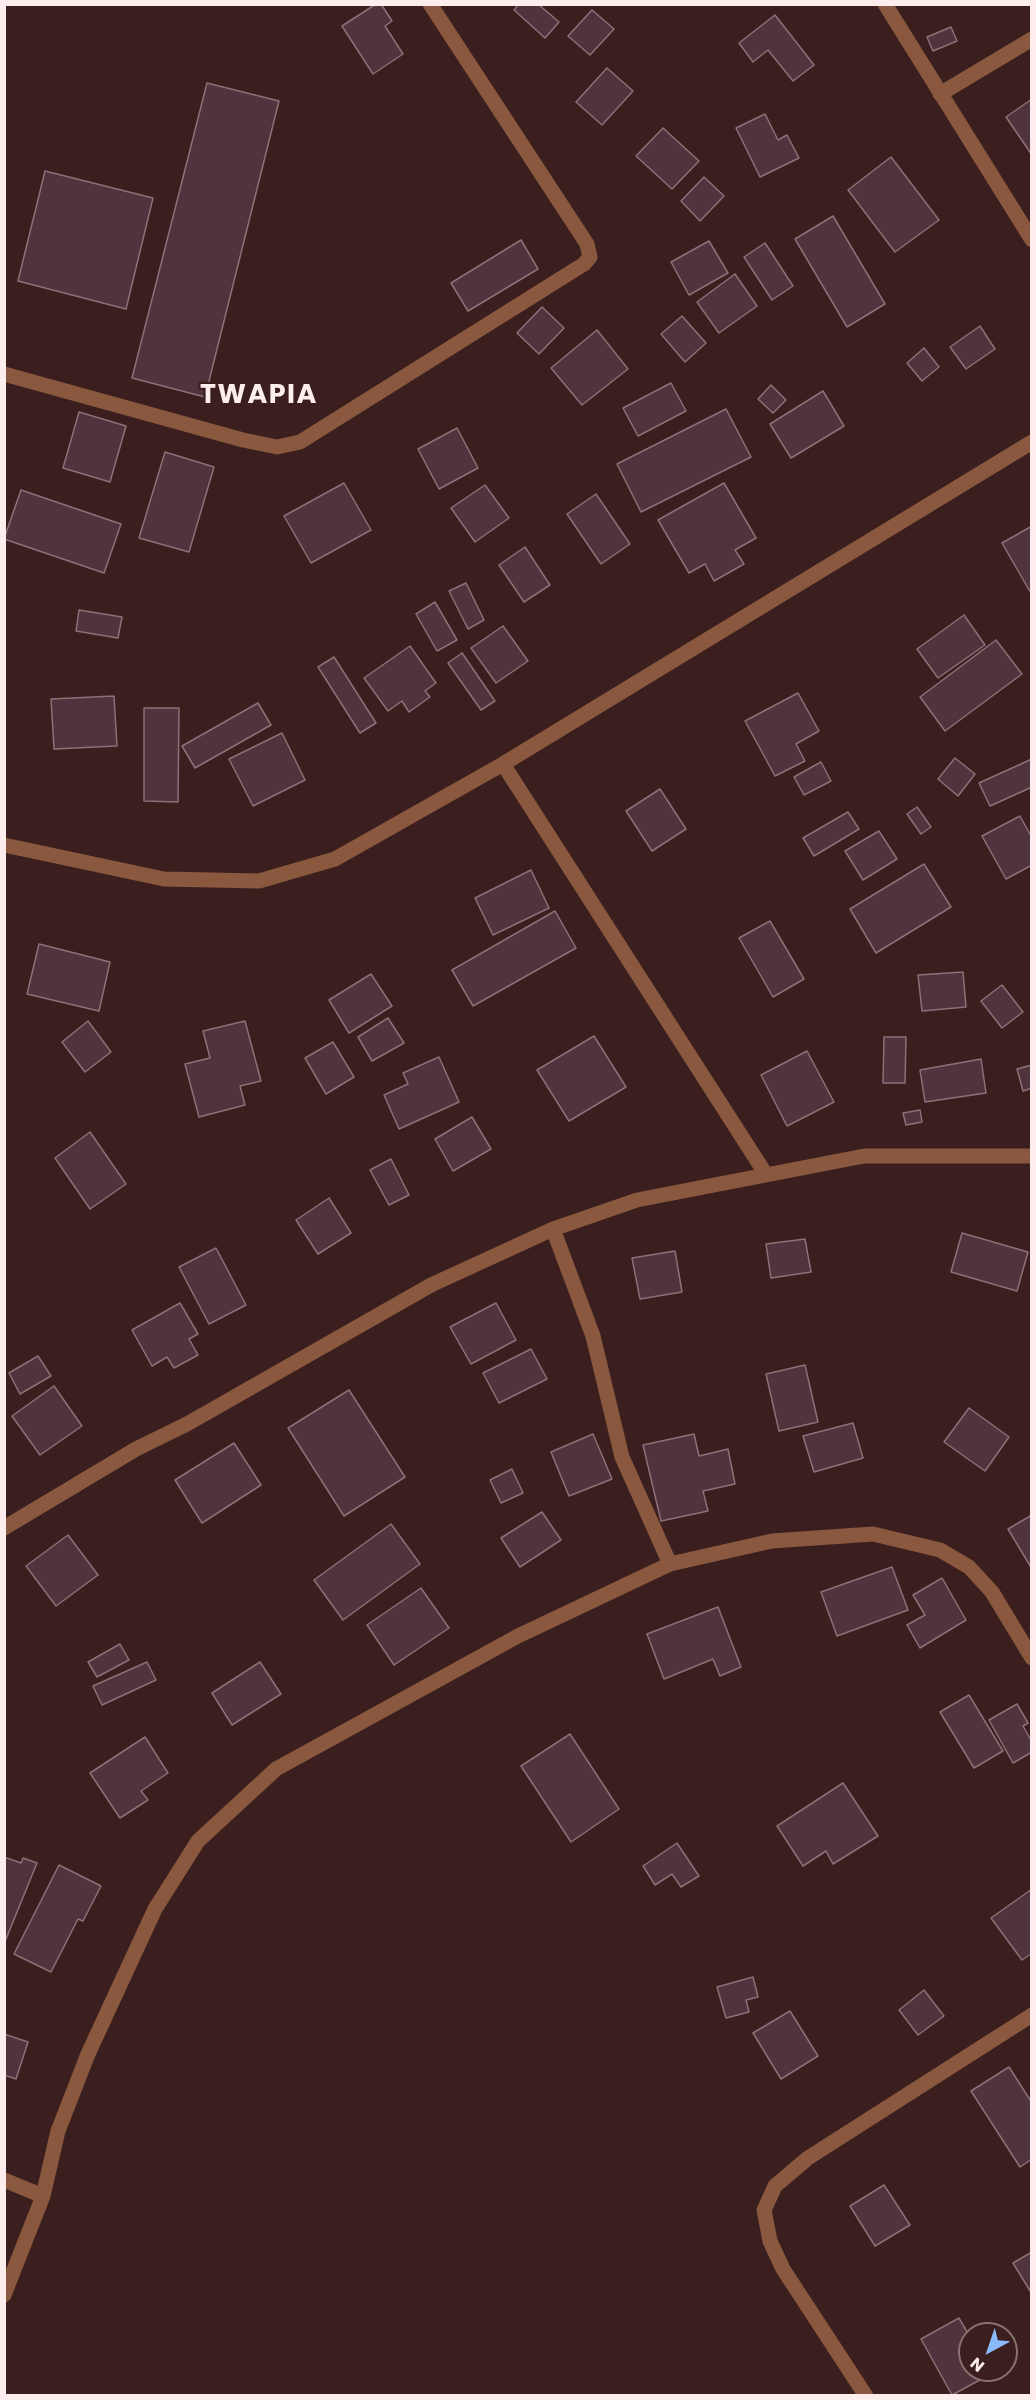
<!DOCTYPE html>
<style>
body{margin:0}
#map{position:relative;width:1036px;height:2400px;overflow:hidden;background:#3a1f1e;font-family:Poppins,sans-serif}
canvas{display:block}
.frame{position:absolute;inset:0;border:6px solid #fdeeed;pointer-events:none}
.north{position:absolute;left:958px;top:2322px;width:60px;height:60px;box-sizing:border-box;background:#3a1f1e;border:2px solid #887271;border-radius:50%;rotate:220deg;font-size:16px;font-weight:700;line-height:24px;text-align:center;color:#fdeeed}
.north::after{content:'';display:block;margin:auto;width:21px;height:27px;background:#8abafc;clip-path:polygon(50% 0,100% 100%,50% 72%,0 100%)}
</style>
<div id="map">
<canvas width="1036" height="2400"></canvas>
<div class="frame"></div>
<div class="north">N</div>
</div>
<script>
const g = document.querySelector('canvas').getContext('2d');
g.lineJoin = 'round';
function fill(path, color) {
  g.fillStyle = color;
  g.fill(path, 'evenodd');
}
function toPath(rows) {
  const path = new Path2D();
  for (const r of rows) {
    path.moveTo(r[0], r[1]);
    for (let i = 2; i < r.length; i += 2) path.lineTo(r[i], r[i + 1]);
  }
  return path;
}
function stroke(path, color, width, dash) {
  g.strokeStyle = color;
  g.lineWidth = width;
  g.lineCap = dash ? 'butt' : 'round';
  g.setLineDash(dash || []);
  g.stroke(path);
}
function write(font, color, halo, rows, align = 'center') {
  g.font = font + ' Poppins,sans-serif';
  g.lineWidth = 4.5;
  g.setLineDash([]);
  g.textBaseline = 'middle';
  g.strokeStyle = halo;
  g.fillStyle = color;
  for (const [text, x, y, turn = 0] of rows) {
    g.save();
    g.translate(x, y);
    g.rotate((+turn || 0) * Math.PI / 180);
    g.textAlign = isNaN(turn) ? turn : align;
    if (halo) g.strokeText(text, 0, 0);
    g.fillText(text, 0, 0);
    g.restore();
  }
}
const building = toPath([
 [376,4,381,4,392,21,385,26,403,54,373,74,342,26,376,4],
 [519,4,538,4,559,22,545,38,514,10,519,4],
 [592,10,614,29,590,55,568,36,592,10],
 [775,15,814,65,793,81,768,50,753,62,739,43,775,15],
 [951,27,957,41,933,51,927,37,951,27],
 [607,68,633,91,602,125,576,102,607,68],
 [207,83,279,101,205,397,132,378,207,83],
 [1032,99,1032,155,1006,117,1032,99],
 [765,114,778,140,787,135,799,158,760,177,736,128,765,114],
 [663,128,699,161,672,189,636,156,663,128],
 [891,157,939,220,895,252,848,190,891,157],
 [45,171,153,198,126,309,18,281,45,171],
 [704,177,724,196,700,221,681,201,704,177],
 [833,216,885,304,847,327,795,239,833,216],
 [521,240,538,269,468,311,451,283,521,240],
 [709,241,728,273,689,295,671,262,709,241],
 [765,243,793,286,772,300,744,257,765,243],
 [735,274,757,306,719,333,697,302,735,274],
 [542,307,564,328,539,354,517,333,542,307],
 [682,316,706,343,685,362,661,334,682,316],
 [980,326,995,349,966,369,950,347,980,326],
 [597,330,628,369,582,405,551,368,597,330],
 [924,348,939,367,922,381,907,363,924,348],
 [671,383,686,411,638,436,623,408,671,383],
 [771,385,786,400,773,413,758,399,771,385],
 [823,391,844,426,791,458,770,424,823,391],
 [726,409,751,457,641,512,617,464,726,409],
 [79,412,126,426,110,482,63,468,79,412],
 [457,428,478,468,439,489,418,449,457,428],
 [165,452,214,467,189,552,139,538,165,452],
 [344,483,371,530,311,563,284,516,344,483],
 [724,483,756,538,735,550,744,564,714,581,705,564,689,573,658,520,724,483],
 [485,485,509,518,475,542,451,508,485,485],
 [21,490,121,524,104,573,4,539,21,490],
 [596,494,630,544,601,564,567,514,596,494],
 [1032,526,1032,595,1002,543,1032,526],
 [525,547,550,585,524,602,499,565,525,547],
 [466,583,484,620,468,629,449,591,466,583],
 [435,602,457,640,437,651,416,614,435,602],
 [79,610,122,617,118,638,76,631,79,610],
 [964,615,985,645,938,678,917,649,964,615],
 [503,626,528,661,496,683,471,648,503,626],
 [996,640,1022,674,945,731,920,697,996,640],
 [410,646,436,683,425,691,430,697,409,712,402,701,388,711,364,678,410,646],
 [462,653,495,701,481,710,448,663,462,653],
 [334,657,376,723,360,733,318,667,334,657],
 [798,693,819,731,796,744,805,761,775,776,745,721,798,693],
 [114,696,117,746,54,749,51,699,114,696],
 [258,703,271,725,195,768,182,746,258,703],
 [144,708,179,708,178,802,144,801,144,708],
 [282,733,305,780,253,806,229,759,282,733],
 [955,758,975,774,958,796,938,779,955,758],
 [1032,759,1032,787,990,806,979,783,1032,759],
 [821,762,831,781,804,795,794,777,821,762],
 [660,789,686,829,652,851,626,811,660,789],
 [917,807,931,827,921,834,907,814,917,807],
 [848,812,859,829,814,856,803,838,848,812],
 [1020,816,1032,838,1032,865,1006,879,982,836,1020,816],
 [879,831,897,859,863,880,845,851,879,831],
 [924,864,951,907,876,953,850,909,924,864],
 [531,870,549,908,493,935,475,898,531,870],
 [555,911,576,948,473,1006,452,970,555,911],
 [770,921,804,979,773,997,739,938,770,921],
 [39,944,110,962,99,1011,27,994,39,944],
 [963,972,966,1007,922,1011,918,975,963,972],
 [371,974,392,1006,349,1033,329,1000,371,974],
 [1002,985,1023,1012,1002,1028,981,1001,1002,985],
 [388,1018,404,1043,372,1061,358,1037,388,1018],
 [88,1021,111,1052,85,1072,62,1042,88,1021],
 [245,1021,261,1081,240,1086,245,1105,199,1117,185,1064,210,1058,203,1031,245,1021],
 [594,1036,626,1087,569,1121,537,1070,594,1036],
 [884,1037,906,1037,905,1083,883,1083,884,1037],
 [333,1042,354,1077,326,1094,305,1058,333,1042],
 [807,1051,834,1102,787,1126,761,1075,807,1051],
 [439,1057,459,1102,399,1129,384,1095,408,1084,403,1073,439,1057],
 [981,1059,986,1093,925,1102,920,1070,981,1059],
 [1032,1065,1032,1088,1023,1091,1017,1069,1032,1065],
 [920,1110,922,1122,906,1125,903,1113,920,1110],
 [472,1117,491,1149,453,1171,435,1139,472,1117],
 [90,1132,126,1184,90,1209,55,1158,90,1132],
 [391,1159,409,1195,389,1205,370,1170,391,1159],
 [329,1198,351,1233,318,1254,296,1220,329,1198],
 [962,1233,1028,1252,1017,1291,951,1272,962,1233],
 [805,1239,811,1272,771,1278,766,1244,805,1239],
 [216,1248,246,1305,209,1324,179,1267,216,1248],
 [675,1251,682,1292,640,1299,632,1258,675,1251],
 [180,1303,198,1334,189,1339,198,1355,174,1368,167,1357,152,1366,132,1330,180,1303],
 [496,1303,516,1340,471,1364,450,1327,496,1303],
 [531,1349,547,1379,499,1403,483,1373,531,1349],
 [38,1356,51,1376,20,1394,9,1373,38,1356],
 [805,1365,818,1422,779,1431,766,1374,805,1365],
 [54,1386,82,1426,40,1455,12,1416,54,1386],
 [349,1390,405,1477,344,1516,288,1428,349,1390],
 [969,1408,1009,1437,985,1471,944,1442,969,1408],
 [853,1423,863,1458,814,1472,803,1436,853,1423],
 [593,1434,612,1479,569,1496,551,1452,593,1434],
 [694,1434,699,1456,728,1449,735,1484,703,1491,708,1511,661,1521,643,1445,694,1434],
 [234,1443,261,1485,202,1523,175,1480,234,1443],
 [512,1469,523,1493,501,1503,490,1480,512,1469],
 [542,1512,561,1540,520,1567,501,1538,542,1512],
 [1032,1515,1032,1569,1008,1529,1032,1515],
 [391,1524,420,1564,343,1620,314,1580,391,1524],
 [68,1535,98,1575,56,1606,26,1566,68,1535],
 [892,1567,908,1610,837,1636,821,1592,892,1567],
 [942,1578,966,1620,920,1648,907,1625,925,1615,913,1595,942,1578],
 [421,1588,449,1628,394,1665,367,1625,421,1588],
 [718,1607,741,1667,720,1676,713,1659,664,1679,647,1634,718,1607],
 [120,1644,129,1660,97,1677,88,1662,120,1644],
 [147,1662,156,1680,102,1705,93,1686,147,1662],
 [260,1662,281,1694,232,1725,212,1693,260,1662],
 [969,1695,1003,1751,974,1768,940,1712,969,1695],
 [1017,1704,1028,1723,1023,1726,1032,1742,1032,1752,1013,1763,989,1720,1017,1704],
 [570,1734,619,1809,571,1842,521,1766,570,1734],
 [145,1737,168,1773,141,1791,148,1800,120,1818,90,1773,145,1737],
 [843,1783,878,1836,833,1864,826,1851,803,1866,777,1826,843,1783],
 [677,1843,699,1876,681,1887,672,1874,655,1885,643,1866,677,1843],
 [4,1857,21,1863,23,1858,37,1863,4,1944,4,1857],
 [59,1865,101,1886,83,1921,78,1919,51,1972,14,1954,59,1865],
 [1032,1889,1032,1953,1022,1960,991,1918,1032,1889],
 [753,1977,758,1997,746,2000,749,2012,726,2018,717,1987,753,1977],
 [924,1990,944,2016,918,2035,899,2010,924,1990],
 [790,2011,818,2056,781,2079,753,2033,790,2011],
 [4,2034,28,2042,16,2079,4,2075,4,2034],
 [1009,2067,1032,2103,1032,2159,1020,2167,971,2091,1009,2067],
 [884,2185,910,2225,875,2246,850,2206,884,2185],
 [1032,2252,1032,2294,1013,2263,1032,2252],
 [959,2318,970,2337,970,2370,988,2370,991,2374,952,2395,921,2339,959,2318]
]);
fill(building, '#4f333d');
stroke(building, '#8f6f79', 1.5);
stroke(toPath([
 [885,4,1032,240],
 [940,94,1032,39],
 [4,374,243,440,277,447,300,442,584,264,590,257,587,244,430,4],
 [503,764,765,1173],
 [4,845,164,879,259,881,335,859,503,764,1032,442],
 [553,1229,593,1336,622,1457,670,1564],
 [4,1528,136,1449,187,1424,431,1285,553,1229,637,1200,864,1156,1032,1156],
 [4,2180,43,2196],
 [4,2295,43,2196,58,2131,88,2054,155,1909,198,1841,276,1769,518,1636,670,1564,772,1541,873,1534,940,1550,969,1567,992,1592,1032,1658],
 [866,2396,783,2269,770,2241,764,2210,775,2186,808,2158,1032,2015]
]), '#8a583e', 15);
g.letterSpacing = '1.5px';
write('bold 27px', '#fdeeed', '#3a1f1e', [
 ["TWAPIA",259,396]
]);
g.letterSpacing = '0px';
</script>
